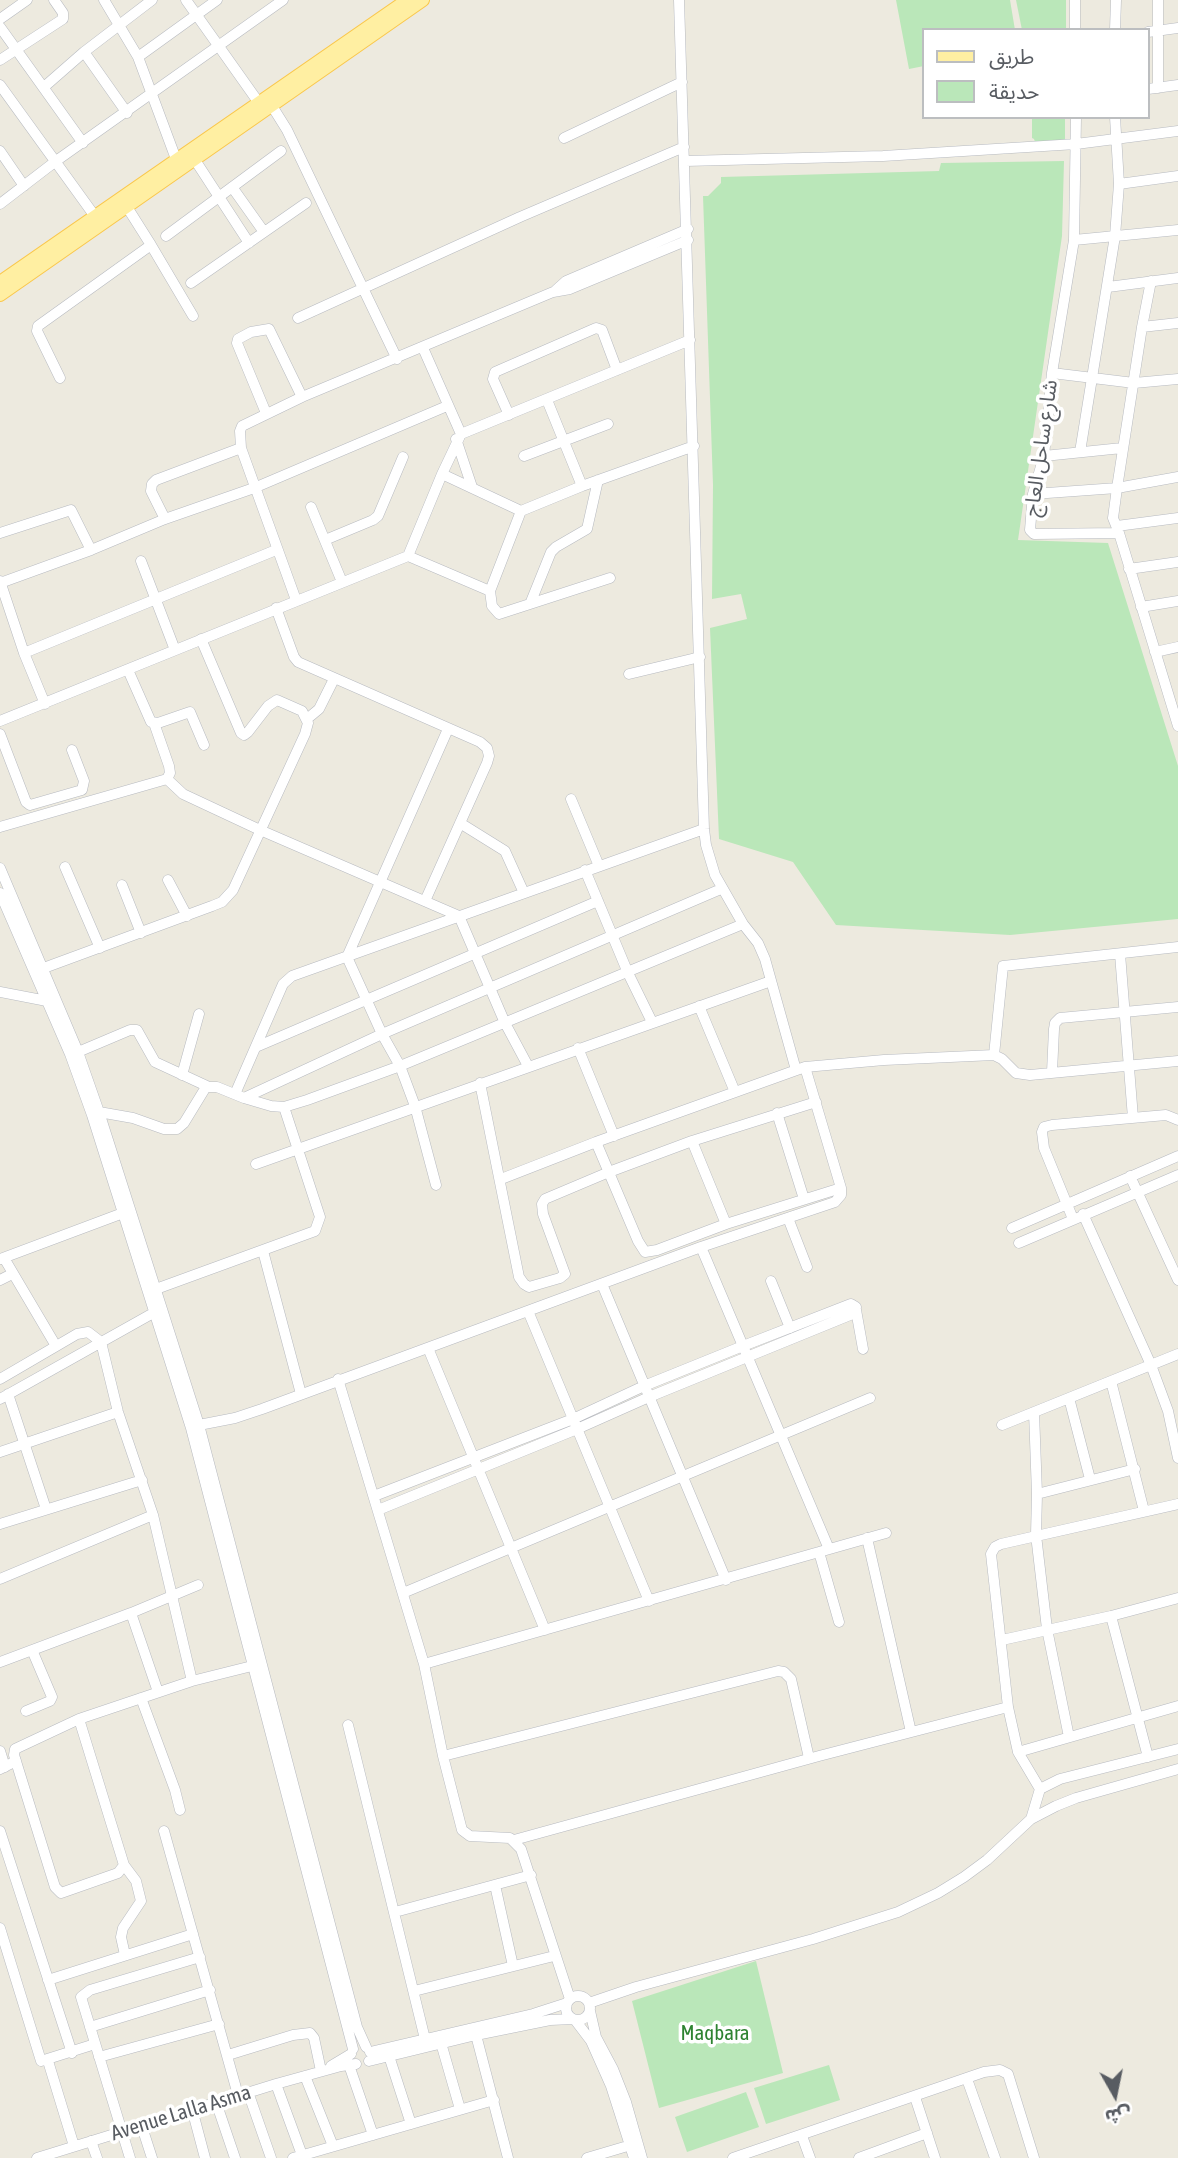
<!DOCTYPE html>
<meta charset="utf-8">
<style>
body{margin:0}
#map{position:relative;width:1178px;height:2158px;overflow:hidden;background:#edeadf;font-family:"Asap Condensed","Noto Sans Arabic",sans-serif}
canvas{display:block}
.legend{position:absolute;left:922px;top:28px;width:228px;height:91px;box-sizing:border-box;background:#fff;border:2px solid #bcbec0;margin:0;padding:9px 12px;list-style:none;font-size:21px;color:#585c62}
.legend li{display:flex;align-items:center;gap:14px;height:35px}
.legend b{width:35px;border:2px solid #bcbec0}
.north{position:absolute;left:1080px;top:2060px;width:70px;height:70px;-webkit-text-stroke:5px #fff;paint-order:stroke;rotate:171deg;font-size:19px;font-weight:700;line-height:28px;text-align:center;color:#585c62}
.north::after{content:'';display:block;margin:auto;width:24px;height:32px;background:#585c62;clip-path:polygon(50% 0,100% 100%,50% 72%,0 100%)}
</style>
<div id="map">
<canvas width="1178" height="2158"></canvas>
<ul class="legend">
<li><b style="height:9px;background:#ffefa2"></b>طريق</li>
<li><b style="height:19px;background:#bae7b9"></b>حديقة</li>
</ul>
<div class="north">ش</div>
</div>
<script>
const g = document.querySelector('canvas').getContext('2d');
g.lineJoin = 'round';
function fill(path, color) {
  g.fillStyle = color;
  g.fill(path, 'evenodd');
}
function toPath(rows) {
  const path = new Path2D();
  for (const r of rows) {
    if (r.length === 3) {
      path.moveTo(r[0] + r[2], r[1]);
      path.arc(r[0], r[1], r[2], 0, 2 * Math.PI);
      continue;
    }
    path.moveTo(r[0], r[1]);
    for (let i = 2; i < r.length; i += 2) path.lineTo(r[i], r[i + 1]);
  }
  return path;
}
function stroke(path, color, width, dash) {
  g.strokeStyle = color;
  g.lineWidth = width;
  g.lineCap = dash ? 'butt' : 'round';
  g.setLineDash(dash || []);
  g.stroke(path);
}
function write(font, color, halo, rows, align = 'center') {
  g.font = font + ' "Asap Condensed","Noto Sans Arabic",sans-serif';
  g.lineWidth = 7;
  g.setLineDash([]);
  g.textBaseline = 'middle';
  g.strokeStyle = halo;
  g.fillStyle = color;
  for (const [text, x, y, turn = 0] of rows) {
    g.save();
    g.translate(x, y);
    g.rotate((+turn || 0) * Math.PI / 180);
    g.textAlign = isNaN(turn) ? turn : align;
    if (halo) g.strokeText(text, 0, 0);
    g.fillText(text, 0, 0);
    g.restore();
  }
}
fill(toPath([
 [896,0,1010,0,1015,30,924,30,924,66,909,69],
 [1016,0,1066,0,1066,30,1022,30],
 [1032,117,1065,117,1065,141,1035,142,1034,139,1032,138],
 [1064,161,1062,236,1018,540,1108,543,1178,766,1178,919,1010,935,836,925,793,862,719,839,710,628,747,619,741,594,712,599,713,485,703,196,708,196,721,183,721,177,939,171,941,163],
 [756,1961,783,2073,659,2108,632,2001],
 [829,2065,840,2100,766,2124,754,2088],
 [746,2092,759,2127,687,2152,675,2117]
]), '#bae7b9');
const minor = toPath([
 [104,0,138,57,176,159],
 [186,0,259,103],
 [679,0,704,829,706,845,715,875,743,924],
 [1075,0,1075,30],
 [0,19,27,0],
 [0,27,83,143],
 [1115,30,1116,0],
 [1148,32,1178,28],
 [84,52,127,113],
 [138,57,217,0],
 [0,60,63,19,63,13,54,0],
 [0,85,94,215],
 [44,87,84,52,152,0],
 [1158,88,1158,0],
 [1148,89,1178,85],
 [272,106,287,130,397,359],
 [1076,117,1074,240,1052,373,1044,456,1033,494,1030,530,1034,534,1119,533,1178,726],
 [564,138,682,82],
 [0,151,24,186],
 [195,160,249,243],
 [685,161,883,156,1076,144,1178,131],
 [1119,184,1178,176],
 [232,187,264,232],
 [0,204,56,161,283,0],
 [166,236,281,151],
 [1074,240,1178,230],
 [151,245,193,316],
 [191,283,306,203],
 [1108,287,1178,278],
 [556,290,566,281,688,229],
 [298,318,520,217,684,147],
 [1142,327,1178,323],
 [423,348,461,434,442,474],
 [1052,373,1134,383,1178,379],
 [60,378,37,331,38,326,151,245,127,207],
 [547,400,582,486],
 [266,413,237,343,238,339,251,332,269,329,302,397],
 [509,415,493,379,495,372,596,328,602,330,617,370],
 [461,434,690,340],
 [456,439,472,487],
 [1080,452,1115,236,1119,184,1115,117],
 [524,456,608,424],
 [1044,456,1122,448],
 [1033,494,1117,488,1178,477],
 [311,507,342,582],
 [165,519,151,491,152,484,156,480,241,448],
 [1117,526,1178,518],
 [0,533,71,510,91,550],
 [1119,533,1113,518,1117,488,1142,327,1151,281],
 [325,540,373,520,378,516,403,457],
 [141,561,175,650],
 [1129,569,1178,562],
 [610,578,499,614,492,606,490,591,521,511,582,486,694,446],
 [0,581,24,653,45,704],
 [0,583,91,550,165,519,254,488,447,406],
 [490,591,408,556,442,474,521,511],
 [296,600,241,448,240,431,242,426,302,397,553,292,570,289,688,240],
 [530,604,551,552,556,547,587,529,598,480],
 [1141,607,1178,601],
 [276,608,294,657,298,662,480,742,487,748,489,756,487,763,425,901],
 [1155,652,1178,647],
 [24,653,276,550],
 [128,670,151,722,158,723,190,712,204,745],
 [629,674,700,657],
 [307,719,319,709,334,679],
 [0,721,408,556],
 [0,734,26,802,30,805,82,790,84,781,72,750],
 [167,779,183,794,260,830,459,916,505,1023,528,1066],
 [571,799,599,866],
 [460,823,505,851,524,893],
 [0,827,167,779,170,773,169,766,154,723],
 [65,867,100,948],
 [0,868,78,1052,99,1112,199,1425,357,2027,366,2047],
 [585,870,628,973,652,1022],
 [168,880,187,916],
 [122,885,141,933],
 [0,893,70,1054,92,1115,191,1428,353,2049],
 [1120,954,1133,1118],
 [41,969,212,906,222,902,233,890,305,734,308,723,302,711,277,700,268,706,248,732,244,735,241,733,201,639],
 [0,992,47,1001,51,999],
 [699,1006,735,1092],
 [256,1047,598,901],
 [578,1048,614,1136],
 [78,1052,130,1030,137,1030,155,1062,209,1087],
 [994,1055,1003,966,1178,947],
 [1052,1072,1054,1029,1055,1023,1060,1018,1178,1007],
 [182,1075,199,1014],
 [480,1083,519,1277,524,1284,529,1287,560,1278,565,1274,543,1214,542,1204,545,1199,609,1172,692,1141,816,1102],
 [235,1094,283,984,292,976,704,829],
 [244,1098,271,1106,284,1107,307,1100,400,1066,743,924,758,943,765,959,796,1070],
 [99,1112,133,1118,164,1129,177,1129,184,1123,206,1087,217,1087,244,1098,382,1034,721,889],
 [777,1113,804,1199],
 [692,1141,726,1224],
 [596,1142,638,1241,645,1252,657,1250,726,1224,841,1188],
 [256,1164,771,981],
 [1130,1176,1178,1280],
 [501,1179,596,1142,805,1067,884,1060,994,1055,1002,1059,1016,1073,1030,1075,1178,1061],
 [436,1185,415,1106,400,1066,382,1034,347,957,448,729],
 [1083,1214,1151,1365,1168,1411,1178,1458],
 [788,1218,807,1267],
 [1073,1219,1044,1148,1042,1132,1044,1127,1052,1125,1166,1115,1178,1120],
 [1012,1228,1178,1156],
 [1019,1243,1178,1175],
 [701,1247,829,1549],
 [263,1251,301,1394],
 [4,1258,56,1346],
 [0,1259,123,1213],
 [0,1280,12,1274],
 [771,1281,790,1328],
 [602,1284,726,1580],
 [156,1289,315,1231,320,1217,284,1107],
 [856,1310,863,1349],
 [528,1311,649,1601],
 [428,1348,545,1630],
 [0,1379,77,1334,88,1332,101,1342,118,1412,153,1515,192,1681],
 [338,1379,424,1664,443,1756,462,1830,470,1836,510,1838,521,1849,570,1999],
 [1111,1381,1144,1511],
 [8,1394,46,1509],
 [1069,1398,1090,1479],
 [0,1399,155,1312],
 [1034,1412,1037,1494,1036,1535,1047,1629,1069,1737],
 [199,1425,235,1418,262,1409,701,1247,835,1202,841,1195,841,1188,805,1067],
 [1002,1425,1178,1354],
 [0,1452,118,1412],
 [1037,1494,1135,1469],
 [374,1496,573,1419,644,1386,743,1346,851,1304,856,1307,855,1313,649,1397,577,1429,378,1510],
 [0,1524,142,1480],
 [867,1538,911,1732],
 [819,1552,839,1622],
 [0,1579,153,1515],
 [403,1593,870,1398],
 [131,1613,158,1692],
 [1111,1616,1148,1757],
 [1002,1640,1111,1616,1178,1598],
 [0,1662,131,1613,198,1585],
 [424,1664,886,1533],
 [141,1698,175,1790,180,1810],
 [26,1711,50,1701,52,1697,32,1650],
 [79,1719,124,1865,118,1873,61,1893,55,1887,14,1755,15,1749,79,1719,192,1681,252,1666],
 [348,1725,425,2039],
 [0,1751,5,1767],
 [1018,1752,1178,1706],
 [443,1756,778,1671,784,1672,791,1679,809,1758],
 [0,1769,16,1761],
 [1040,1789,1018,1752,1008,1707,991,1554,995,1547,1001,1544,1178,1504],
 [1031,1819,1040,1789,1060,1779,1178,1749],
 [0,1831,72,2053],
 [164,1831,238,2095],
 [514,1840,819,1756,1008,1707],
 [124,1865,136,1881,141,1901,123,1928,121,1937,125,1955],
 [495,1885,513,1966],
 [395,1912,531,1875],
 [0,1928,41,2061,95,2044],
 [48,1980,193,1934],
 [414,1991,554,1956],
 [578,2008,12],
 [589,2003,636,1987,813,1939,898,1912,938,1893,964,1877,987,1860,1031,1819,1056,1806,1076,1798,1178,1769],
 [590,2011,596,2037,613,2069,626,2102,642,2158],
 [575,2020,591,2041,611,2086,634,2158],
 [90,2027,210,1990],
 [476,2035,508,2158],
 [441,2043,460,2109],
 [370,2052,533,2014,567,2003],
 [228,2055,293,2035,310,2033,314,2038,321,2071],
 [389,2056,411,2124],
 [99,2057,219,2024],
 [48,2061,74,2146],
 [369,2061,476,2035,550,2020,573,2019],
 [349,2065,373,2135],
 [331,2066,351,2054],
 [305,2076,333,2146],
 [967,2079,995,2158],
 [276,2084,302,2155],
 [248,2092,271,2158],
 [915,2097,935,2158],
 [216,2102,235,2158],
 [192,2109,205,2158],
 [141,2124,152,2158],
 [802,2136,810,2158],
 [91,2141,97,2158],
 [37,2158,276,2084,341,2066,356,2064],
 [130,2158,81,1997,90,1990,200,1957],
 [293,2158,494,2100],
 [587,2158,631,2145],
 [733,2158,984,2072,1000,2070,1008,2074,1034,2158],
 [859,2158,927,2133]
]);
const major = toPath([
 [0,282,407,0],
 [0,295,423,0]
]);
stroke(minor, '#b7bac0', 11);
stroke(major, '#fac74b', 14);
stroke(minor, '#fff', 10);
stroke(major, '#ffefa2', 12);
write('21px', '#585c62', '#fff', [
 ["شارع ساحل العاج",1041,448,-82],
 ["Avenue Lalla Asma",181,2113,-17]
]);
write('21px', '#2e8331', '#fff', [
 ["Maqbara",715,2033]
]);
</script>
